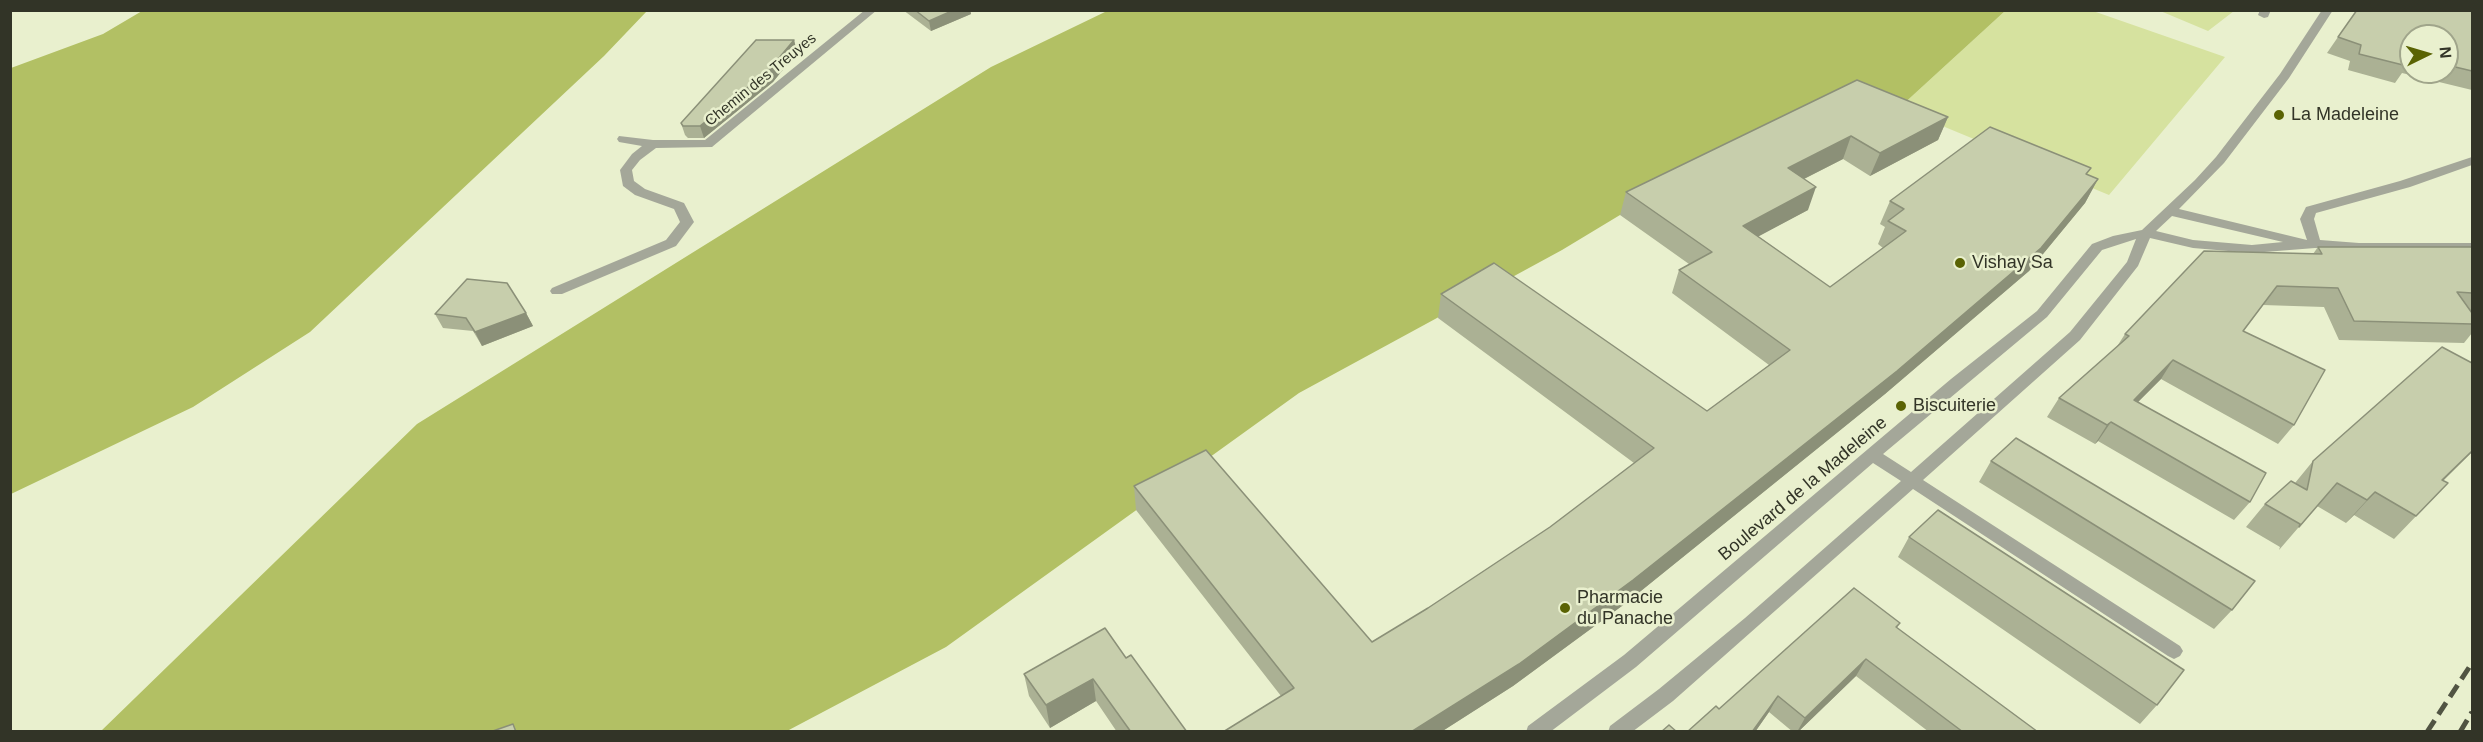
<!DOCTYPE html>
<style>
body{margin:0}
#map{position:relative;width:2483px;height:742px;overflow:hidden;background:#e9f0ce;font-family:Arial,sans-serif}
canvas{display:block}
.frame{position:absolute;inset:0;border:12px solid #323427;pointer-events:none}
.north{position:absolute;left:2399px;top:24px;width:60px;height:60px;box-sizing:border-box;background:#e9f0ce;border:2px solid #a0a58b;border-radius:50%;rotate:85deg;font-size:16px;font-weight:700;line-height:24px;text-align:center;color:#323427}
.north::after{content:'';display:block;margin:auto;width:21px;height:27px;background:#5a6303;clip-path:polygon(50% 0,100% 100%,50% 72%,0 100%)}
</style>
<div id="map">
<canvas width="2483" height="742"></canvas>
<div class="frame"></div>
<div class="north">N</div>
</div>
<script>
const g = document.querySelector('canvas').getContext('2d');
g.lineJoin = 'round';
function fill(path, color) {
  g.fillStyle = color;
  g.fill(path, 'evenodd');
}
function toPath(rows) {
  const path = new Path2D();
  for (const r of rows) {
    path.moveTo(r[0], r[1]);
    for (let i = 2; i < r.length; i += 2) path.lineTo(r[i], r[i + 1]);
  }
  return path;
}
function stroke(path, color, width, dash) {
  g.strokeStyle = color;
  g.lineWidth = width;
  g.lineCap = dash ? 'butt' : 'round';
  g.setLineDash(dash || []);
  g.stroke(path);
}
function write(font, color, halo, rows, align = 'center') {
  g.font = font + ' Arial,sans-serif';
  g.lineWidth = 5;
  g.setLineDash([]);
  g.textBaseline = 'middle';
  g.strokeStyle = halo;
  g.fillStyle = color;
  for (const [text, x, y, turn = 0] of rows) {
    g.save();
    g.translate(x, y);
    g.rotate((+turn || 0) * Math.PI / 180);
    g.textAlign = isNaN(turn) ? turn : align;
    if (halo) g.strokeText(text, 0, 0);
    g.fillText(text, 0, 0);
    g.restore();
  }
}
fill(toPath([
 [2158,10,2234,10,2234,11,2208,31],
 [2005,11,2093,11,2225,57,2109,195,1899,108]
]), '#d6e29f');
fill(toPath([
 [142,11,142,10,647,11,604,56,310,332,193,407,11,494,11,68,103,34],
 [1107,11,2005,11,1899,108,1620,215,1562,250,1299,393,946,647,787,731,100,732,417,424,991,67]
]), '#b2c064');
fill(toPath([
 [865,10,877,10,712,147,656,148,640,160,632,170,634,181,645,189,684,203,694,222,676,246,562,294,552,294,550,291,552,288,666,240,680,222,674,209,635,195,623,186,620,170,632,154,642,146,619,142,617,139,619,136,653,140,705,140,865,10],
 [2260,10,2271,10,2268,17,2264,18,2258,15,2260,10],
 [2322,10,2333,10,2289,78,2224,163,2179,209,2307,240,2300,219,2306,207,2400,181,2472,157,2472,165,2410,187,2316,213,2314,219,2320,240,2359,243,2472,243,2472,251,2359,251,2315,248,2252,253,2193,248,2150,238,2138,266,2080,340,1923,480,2180,646,2183,651,2180,656,2174,659,2168,656,1913,489,1673,701,1632,732,1608,732,1610,726,1659,689,1745,618,1901,481,1873,463,1636,667,1550,732,1526,732,1528,726,1624,655,1951,379,2037,311,2092,244,2113,236,2142,230,2195,180,2216,157,2280,74,2322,10],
 [2172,216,2283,242,2252,245,2193,240,2156,231,2172,216],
 [2136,239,2127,262,2070,332,1911,472,1883,454,2047,317,2102,250,2136,239]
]), '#a4a799');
stroke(toPath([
 [2427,732,2472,663],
 [2460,732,2472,712]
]), '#515443', 5, [14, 7]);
fill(toPath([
 [903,10,970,10,971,14,931,31],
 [2472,10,2472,90,2402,73,2395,83,2348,70,2350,61,2327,53,2338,37],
 [2411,36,2447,36,2447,72,2411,72],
 [794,40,797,52,773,82,704,138,688,138,685,135,681,123],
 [1857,80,1948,117,1938,140,1870,176,1843,159,1804,179,1808,210,1758,236,1830,287,1883,248,1878,244,1885,227,1880,224,1890,201,2087,175,2098,179,2085,203,2029,271,1885,394,1626,603,1513,686,1441,732,1223,732,1281,696,1136,510,1134,486,1372,642,1428,608,1550,527,1634,463,1438,318,1441,294,1707,411,1769,365,1672,293,1679,270,1689,264,1620,215,1626,192],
 [2318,247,2472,247,2472,333,2464,343,2339,340,2324,307,2263,305,2243,332,2294,425,2278,444,2161,379,2138,402,2250,502,2234,520,2098,441,2095,444,2047,417,2059,398,2116,348,2125,334,2313,254],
 [526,313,533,326,482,346,473,331,443,328,435,314],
 [2472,452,2443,481,2448,483,2394,539,2354,515,2346,523,2317,506,2279,550,2280,547,2246,527,2265,504,2295,483,2313,461],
 [1991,461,2232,610,2214,629,1979,482],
 [1909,537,2157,705,2140,724,1898,557],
 [1900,623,1897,628,2038,732,1929,732,1856,676,1798,732,1793,732,1769,712,1755,732,1687,732,1719,709],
 [1126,658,1187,732,1117,732,1096,701,1050,728,1029,696,1024,674]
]), '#abb194');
fill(toPath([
 [954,10,970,10,971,14,931,31,929,21],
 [794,40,797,52,773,82,704,138,700,126],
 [1948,117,1938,140,1870,176,1880,153],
 [1851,136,1843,159,1780,191,1788,168],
 [2098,179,2085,203,2029,271,1885,394,1626,603,1513,686,1441,732,1411,732],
 [1816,187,1808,210,1735,249,1743,226],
 [526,313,533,326,482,346,475,332],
 [2173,360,2161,379,2122,418,2134,400],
 [2111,422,2098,441,2095,444,2107,425],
 [2472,451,2472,452,2420,503,2442,480],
 [2375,492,2354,515,2346,523,2367,500],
 [1866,659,1856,676,1798,732,1797,732,1805,718],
 [1093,679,1096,701,1050,728,1046,705],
 [1778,696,1769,712,1755,732,1752,732]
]), '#8b9078');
const building = toPath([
 [915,10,954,10,929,21,915,10],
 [2357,10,2472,10,2472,71,2447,65,2447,36,2411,36,2411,56,2408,56,2407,66,2359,54,2361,45,2338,37,2357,10],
 [756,40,794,40,769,70,700,126,683,126,681,123,756,40],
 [1857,80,1948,117,1880,153,1851,136,1788,168,1816,187,1743,226,1830,287,1906,231,1888,221,1904,209,1890,201,1990,127,2091,168,2086,174,2098,179,2041,248,1897,371,1633,580,1519,664,1411,732,1223,732,1294,688,1134,486,1206,450,1372,642,1428,608,1550,527,1654,448,1441,294,1494,263,1707,411,1790,350,1679,270,1712,252,1626,192,1857,80],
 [2318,247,2472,247,2472,293,2457,292,2472,313,2472,324,2354,321,2338,288,2277,286,2243,331,2325,370,2294,425,2173,360,2134,400,2266,473,2250,502,2111,422,2107,425,2059,398,2129,336,2125,334,2204,251,2322,254,2318,247],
 [467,279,507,283,526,313,475,332,466,318,435,314,467,279],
 [2442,347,2472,363,2472,451,2442,480,2448,483,2416,516,2375,492,2367,500,2337,483,2299,527,2300,524,2265,504,2291,481,2307,490,2313,461,2442,347],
 [2016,438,2255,581,2232,610,1991,461,2016,438],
 [1938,510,2184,670,2157,705,1909,537,1938,510],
 [1854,588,1900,623,1896,627,2038,732,1963,732,1866,659,1805,718,1778,696,1752,732,1687,732,1716,706,1719,709,1854,588],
 [1105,628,1126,658,1131,655,1187,732,1131,732,1093,679,1046,705,1024,674,1105,628],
 [513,724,516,732,490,732,513,724],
 [1669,725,1677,732,1661,732,1669,725]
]);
fill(building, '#c7ceac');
stroke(building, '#8b9078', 1.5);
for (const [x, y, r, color] of [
 [2279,115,6,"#5a6303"],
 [1960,263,6,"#5a6303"],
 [1901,406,6,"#5a6303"],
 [1565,608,6,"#5a6303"]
]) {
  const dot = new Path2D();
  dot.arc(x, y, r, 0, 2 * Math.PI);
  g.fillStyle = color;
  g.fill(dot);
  stroke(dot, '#e9f0ce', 2);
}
write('15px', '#323427', '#e9f0ce', [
 ["Chemin des Treuyes",761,80,-39]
]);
write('18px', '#323427', '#e9f0ce', [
 ["La Madeleine",2291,115],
 ["Vishay Sa",1972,263],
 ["Biscuiterie",1913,406],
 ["Pharmacie",1577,598],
 ["du Panache",1577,619]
], 'left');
write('18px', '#323427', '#e9f0ce', [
 ["Boulevard de la Madeleine",1803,489,-40]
]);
</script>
